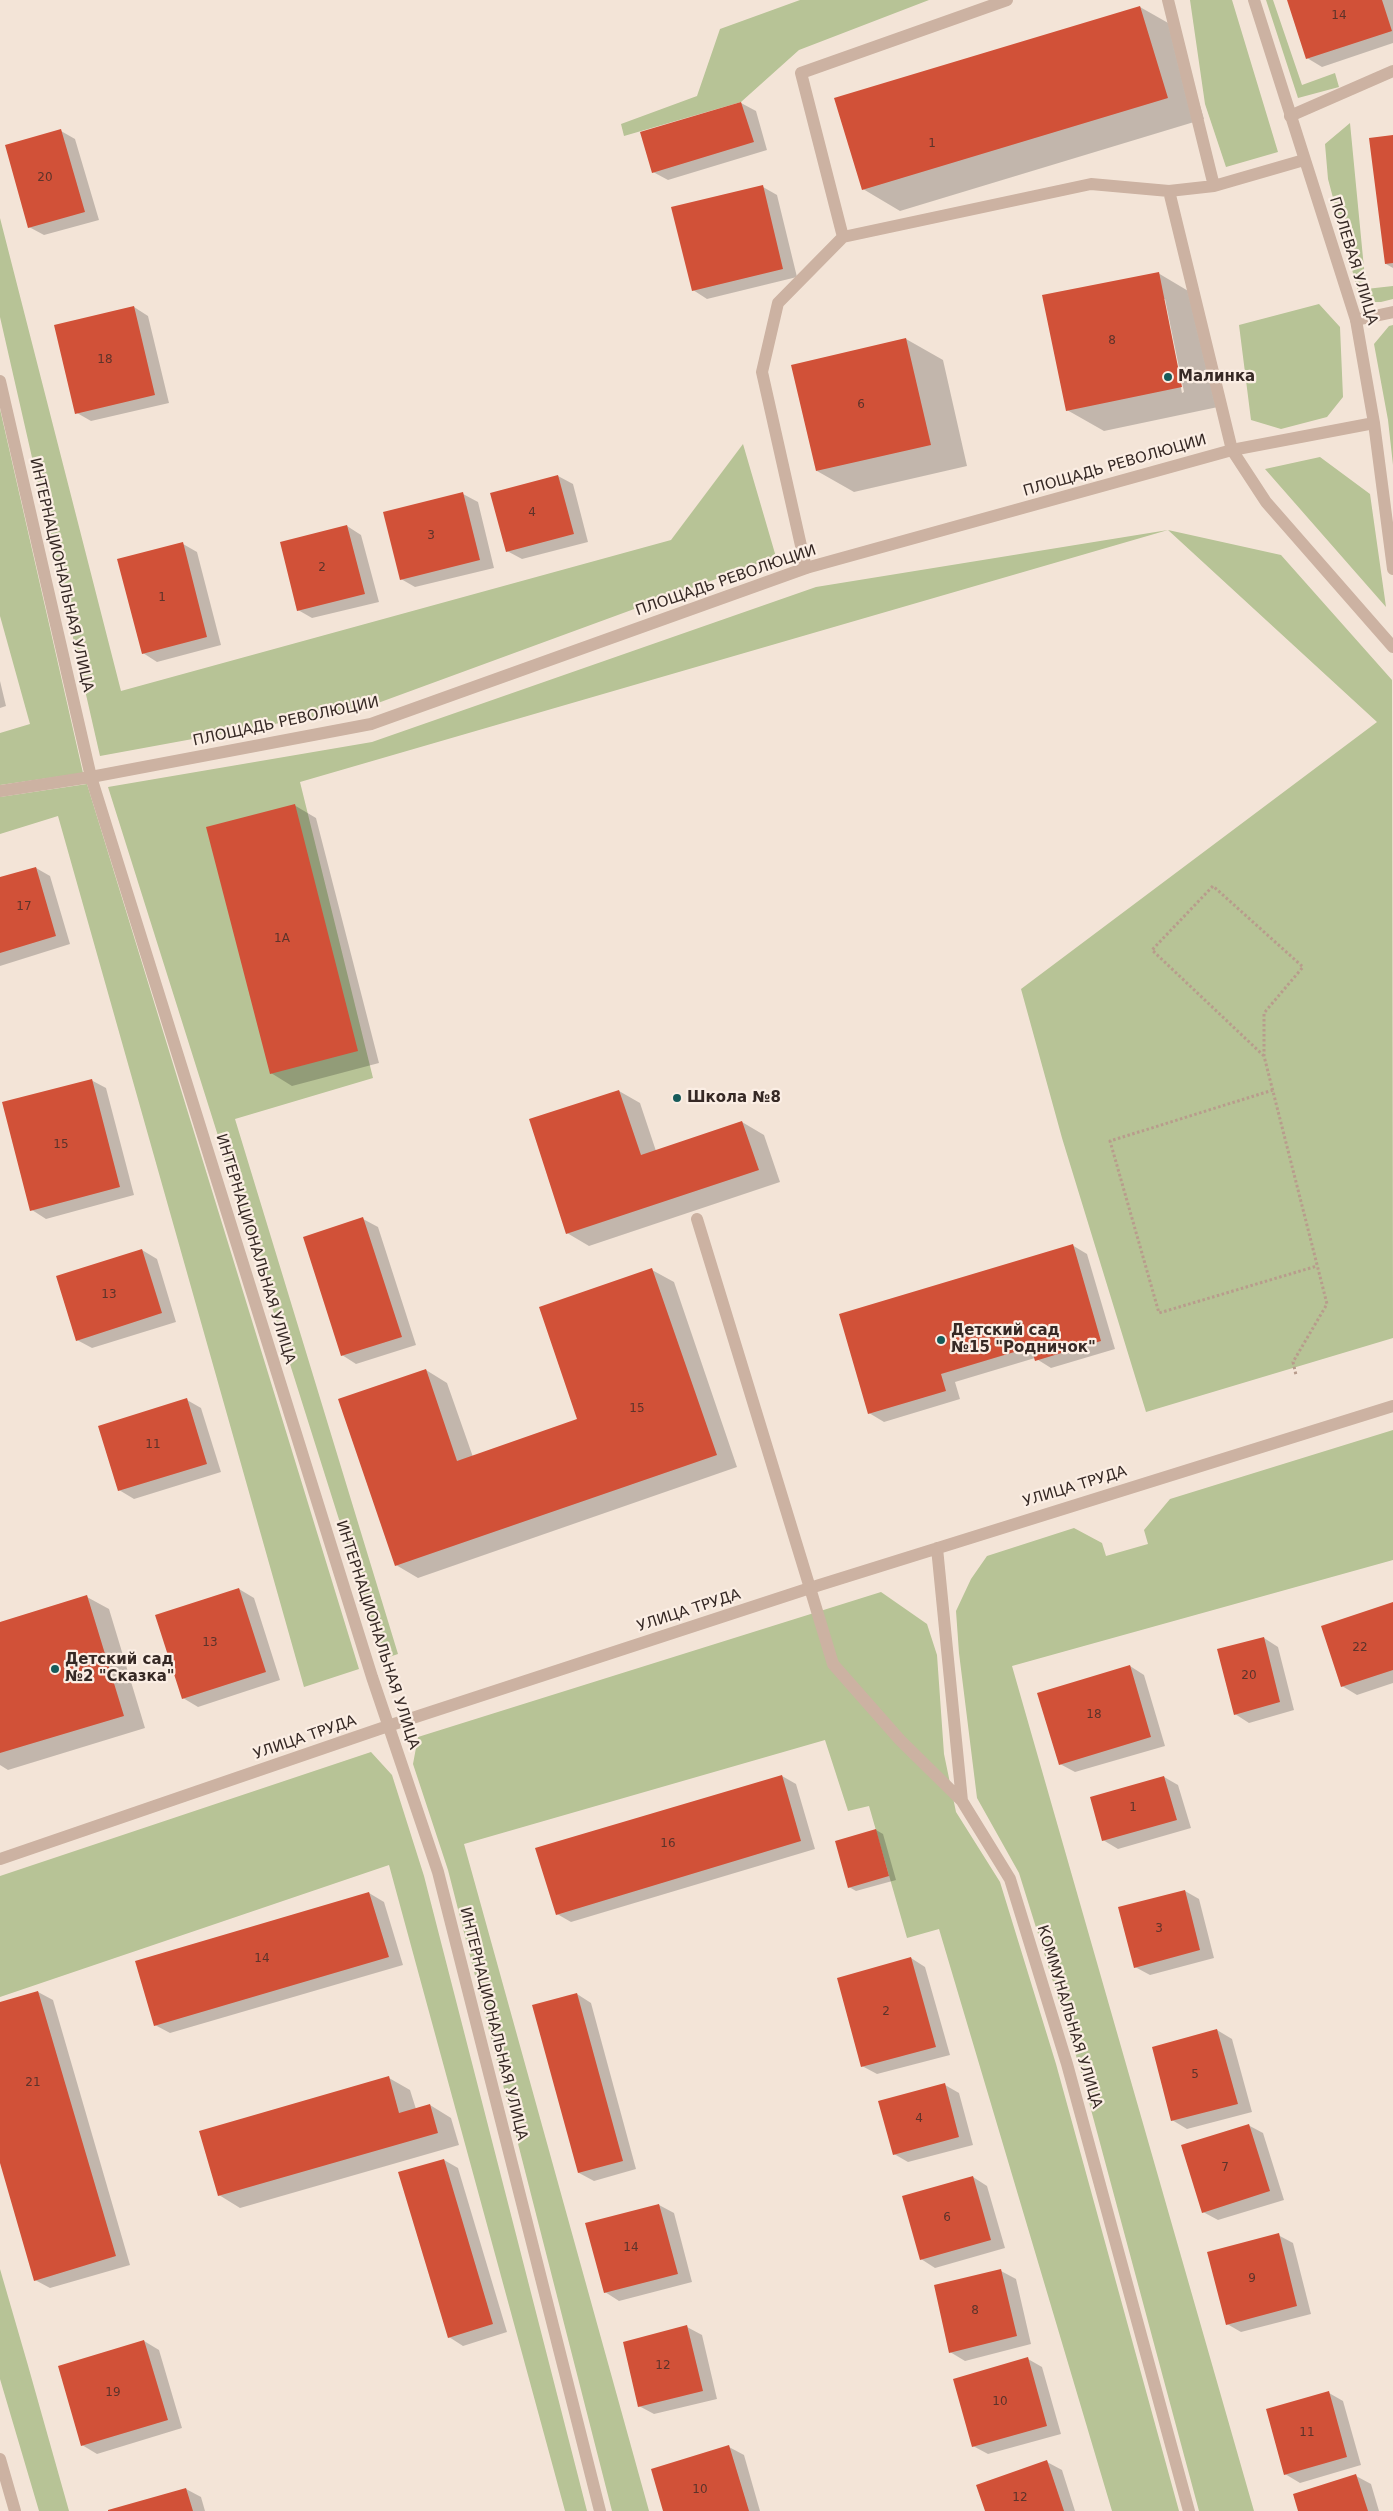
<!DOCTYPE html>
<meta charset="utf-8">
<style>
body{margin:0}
canvas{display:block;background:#f3e4d7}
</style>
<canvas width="1393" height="2511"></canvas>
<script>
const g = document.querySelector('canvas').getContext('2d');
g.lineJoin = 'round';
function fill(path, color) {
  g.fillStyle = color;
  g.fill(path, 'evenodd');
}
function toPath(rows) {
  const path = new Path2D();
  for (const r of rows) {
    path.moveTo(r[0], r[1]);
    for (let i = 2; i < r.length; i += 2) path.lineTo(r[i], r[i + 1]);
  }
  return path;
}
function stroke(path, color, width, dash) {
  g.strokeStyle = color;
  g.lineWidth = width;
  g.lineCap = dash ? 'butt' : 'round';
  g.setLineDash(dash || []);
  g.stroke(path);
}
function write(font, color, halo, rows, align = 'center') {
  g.font = font + ' "DejaVu Sans",sans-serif';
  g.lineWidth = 4.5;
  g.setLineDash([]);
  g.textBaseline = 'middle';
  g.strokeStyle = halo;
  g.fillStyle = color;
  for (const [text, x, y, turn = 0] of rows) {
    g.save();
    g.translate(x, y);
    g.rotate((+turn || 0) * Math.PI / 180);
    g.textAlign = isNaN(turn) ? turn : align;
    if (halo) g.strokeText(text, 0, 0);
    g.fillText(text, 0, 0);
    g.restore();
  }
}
fill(toPath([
 [800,0,929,0,799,50,741,102,624,136,621,124,697,96,720,29],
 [1190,0,1232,0,1278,152,1226,167,1205,104],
 [1266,0,1273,0,1302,85,1335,73,1339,87,1298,98],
 [1350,123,1366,289,1393,286,1393,299,1381,302,1366,302,1358,292,1328,179,1325,144],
 [0,218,121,691,671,540,743,444,776,557,367,707,100,756,0,317],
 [1319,304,1340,327,1343,397,1327,417,1281,429,1251,420,1239,325],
 [1393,325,1393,465,1388,420,1374,344,1389,326],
 [0,409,83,773,0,785,0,733,30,724,0,616],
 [1320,457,1370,494,1386,607,1265,469],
 [1168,530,1281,555,1392,680,1393,1338,1146,1412,1062,1138,1021,989,1377,722,1168,530,300,782,373,1078,235,1119,398,1654,383,1659,108,787,372,742,816,587],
 [87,784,359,1669,304,1687,58,816,0,834,0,797],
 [1393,1430,1393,1560,1012,1666,1254,2511,1199,2511,1079,2065,1019,1873,977,1798,959,1653,956,1611,971,1579,987,1556,1074,1528,1102,1543,1106,1556,1148,1544,1144,1530,1170,1499],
 [881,1592,927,1624,937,1655,944,1754,956,1812,1000,1882,1056,2064,1179,2511,1112,2511,939,1929,907,1938,869,1806,848,1811,825,1740,464,1844,649,2511,612,2511,448,1870,413,1764,418,1737],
 [371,1752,392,1775,424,1876,587,2511,565,2511,389,1865,0,1997,0,1876],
 [0,2269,27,2362,69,2511,39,2511,0,2379]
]), '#b7c396');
fill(toPath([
 [1288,0,1393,0,1393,43,1322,67,1307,58],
 [1140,7,1177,28,1204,119,900,211,863,189],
 [741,103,756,111,767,150,668,180,653,172],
 [61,131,75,139,99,220,44,235,29,227],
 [1393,136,1393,268,1386,264],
 [763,187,777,195,797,277,707,299,693,290],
 [1158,273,1195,295,1218,407,1104,431,1067,410],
 [1163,299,1165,299,1184,392,1182,393],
 [134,307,148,316,169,403,91,421,77,413],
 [906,339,943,360,967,466,854,492,817,471],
 [558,476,573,484,588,542,522,559,507,551],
 [463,494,478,502,494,568,415,587,401,579],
 [347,526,361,535,379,602,312,618,298,610],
 [183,544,197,552,221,645,157,662,143,653],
 [0,681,6,706,0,708],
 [294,805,316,818,379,1063,292,1086,271,1073],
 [36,868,50,876,70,944,0,966,0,879],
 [91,1080,106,1088,134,1195,46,1219,32,1210],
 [619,1091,640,1103,656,1151,742,1122,764,1135,780,1182,589,1246,567,1233],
 [363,1219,378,1227,416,1345,356,1364,342,1355],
 [1072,1245,1087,1254,1115,1349,1051,1368,1035,1358,955,1382,960,1399,884,1422,869,1413],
 [142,1250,157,1259,176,1322,92,1348,77,1340],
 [652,1270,674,1282,737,1467,418,1578,396,1565,426,1370,447,1383,473,1457,579,1420],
 [187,1400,201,1408,221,1472,134,1499,119,1490],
 [239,1589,254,1598,280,1680,198,1707,183,1698],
 [87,1597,109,1609,145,1728,8,1770,0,1765,0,1624],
 [1393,1603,1393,1683,1357,1695,1342,1686],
 [1264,1638,1278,1647,1294,1710,1249,1723,1235,1714],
 [1130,1666,1144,1675,1165,1746,1075,1772,1060,1764],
 [782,1776,796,1784,815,1849,571,1922,557,1914],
 [1164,1777,1178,1785,1191,1828,1118,1849,1103,1840],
 [876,1830,883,1834,896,1880,856,1891,849,1887],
 [1185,1891,1199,1899,1214,1958,1150,1975,1135,1967],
 [369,1893,384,1902,403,1965,170,2033,155,2025],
 [911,1958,925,1967,950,2055,877,2074,862,2066],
 [38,1992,53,2000,130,2265,50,2288,35,2280,0,2158,0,2003],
 [577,1994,591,2003,636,2169,594,2181,579,2173],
 [1217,2030,1232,2039,1252,2112,1187,2129,1172,2120],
 [389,2078,410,2090,416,2109,430,2105,451,2118,459,2145,240,2208,219,2195],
 [945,2085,959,2093,973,2145,908,2162,894,2154],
 [1248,2125,1263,2133,1284,2200,1218,2220,1203,2212],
 [444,2160,458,2168,507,2332,463,2346,449,2337],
 [973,2177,987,2186,1005,2248,935,2268,921,2259],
 [659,2205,674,2213,692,2282,619,2301,605,2292],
 [1278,2235,1293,2243,1311,2314,1241,2332,1227,2324],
 [1001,2271,1016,2279,1031,2344,965,2361,950,2352],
 [687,2327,702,2335,717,2399,654,2414,639,2406],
 [144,2341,159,2350,182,2428,97,2454,82,2445],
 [1028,2359,1042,2367,1061,2434,988,2454,973,2446],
 [1329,2393,1343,2401,1361,2465,1300,2483,1285,2474],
 [729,2447,744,2455,760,2511,665,2511],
 [1047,2462,1062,2470,1075,2511,986,2511],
 [1356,2476,1371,2484,1379,2511,1300,2511],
 [186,2489,201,2497,205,2511,111,2511]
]), '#0003');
fill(toPath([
 [1287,0,1382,0,1392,31,1306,59],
 [1140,6,1168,98,862,190,834,98],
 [741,102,754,142,652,173,640,132],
 [61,129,85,212,28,228,5,145],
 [1393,135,1393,263,1385,264,1369,138],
 [763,185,783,269,692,291,671,207],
 [1159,272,1182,387,1066,411,1042,295],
 [134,306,155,395,75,414,54,325],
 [906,338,931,445,816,471,791,365],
 [558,475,574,534,506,552,490,493],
 [463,492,480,560,400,580,383,512],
 [347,525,365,594,297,611,280,542],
 [183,542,207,637,142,654,117,559],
 [295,804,358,1051,270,1074,206,827],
 [36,867,56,936,0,953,0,877],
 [92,1079,120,1187,30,1211,2,1102],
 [619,1090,641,1155,742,1121,759,1170,566,1234,529,1119],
 [363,1217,402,1337,341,1356,303,1237],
 [1073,1244,1101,1341,1035,1361,1031,1347,941,1374,946,1391,868,1414,839,1314],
 [142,1249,162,1313,76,1341,56,1276],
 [652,1268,717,1455,395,1566,338,1399,426,1369,457,1461,577,1419,539,1307],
 [187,1398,207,1464,118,1491,98,1426],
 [239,1588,266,1672,182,1699,155,1615],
 [87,1595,124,1716,0,1753,0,1622],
 [1393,1602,1393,1670,1341,1687,1321,1626],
 [1264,1637,1280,1702,1234,1715,1217,1649],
 [1130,1665,1151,1737,1059,1765,1037,1693],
 [782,1775,801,1841,556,1915,535,1848],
 [1164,1776,1177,1820,1102,1841,1090,1797],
 [876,1829,889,1876,848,1888,835,1841],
 [1185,1890,1200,1950,1134,1968,1118,1907],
 [369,1892,389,1957,154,2026,135,1961],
 [911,1957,936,2047,861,2067,837,1978],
 [38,1991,116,2256,34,2281,0,2163,0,2002],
 [577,1993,623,2161,578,2173,532,2005],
 [1217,2029,1238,2104,1171,2121,1152,2047],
 [389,2076,399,2113,430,2104,438,2133,218,2196,199,2131],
 [945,2083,959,2137,893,2155,878,2101],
 [1249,2124,1270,2191,1202,2213,1181,2145],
 [444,2159,493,2324,448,2338,398,2172],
 [973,2176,991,2240,920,2260,902,2196],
 [659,2204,678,2274,604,2293,585,2223],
 [1279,2233,1297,2306,1226,2325,1207,2252],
 [1001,2269,1017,2336,949,2353,934,2285],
 [687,2325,703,2391,638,2407,623,2342],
 [144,2340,168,2420,81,2446,58,2366],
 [1028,2357,1047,2426,972,2447,953,2379],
 [1329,2391,1347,2457,1284,2475,1266,2409],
 [729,2445,749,2511,663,2511,651,2469],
 [1047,2460,1064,2511,985,2511,976,2485],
 [1356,2474,1368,2511,1298,2511,1293,2494],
 [186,2488,193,2511,108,2511,108,2510]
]), '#d15138');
stroke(toPath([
 [1264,1056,1152,950,1213,886,1303,967,1264,1013,1264,1056,1327,1304,1293,1362,1296,1375],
 [1273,1090,1110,1141,1159,1313,1317,1266]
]), '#b89c8c', 3, [2.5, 2.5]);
stroke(toPath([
 [1007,0,801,73,843,237,1091,184,1169,191,1232,450,1266,502,1393,647],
 [1168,0,1214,186],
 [1290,116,1393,71],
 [1169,191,1214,186,1304,160],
 [1356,320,1393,312],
 [806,568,762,372,778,303,843,237],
 [697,1219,810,1588]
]), '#ccb2a2', 12);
stroke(toPath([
 [1254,0,1356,320,1374,423,1393,569],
 [0,381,91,777,372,1677,438,1872,600,2511],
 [0,791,91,777,371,724,806,568,1232,450,1374,423],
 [937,1548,962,1801],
 [810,1588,833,1664,900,1740,962,1801,1010,1879,1067,2064,1189,2511],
 [0,1859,388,1726,810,1588,1393,1406],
 [0,2459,15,2511]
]), '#ccb2a2', 12);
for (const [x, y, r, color] of [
 [1168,377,5,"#175b5a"],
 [677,1098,5,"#175b5a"],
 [941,1340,5,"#175b5a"],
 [55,1669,5,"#175b5a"]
]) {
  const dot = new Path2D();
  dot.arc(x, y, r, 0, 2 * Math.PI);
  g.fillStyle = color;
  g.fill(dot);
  stroke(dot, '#fbeee4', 2);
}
write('12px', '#5d332a', null, [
 ["14",1339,16],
 ["1",932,144],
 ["20",45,178],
 ["8",1112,341],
 ["18",105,360],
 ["6",861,405],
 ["4",532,513],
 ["3",431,536],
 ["2",322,568],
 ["1",162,598],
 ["17",24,907],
 ["1А",282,939],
 ["15",61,1145],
 ["13",109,1295],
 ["15",637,1409],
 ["11",153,1445],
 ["13",210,1643],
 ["22",1360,1648],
 ["20",1249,1676],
 ["18",1094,1715],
 ["1",1133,1808],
 ["16",668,1844],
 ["3",1159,1929],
 ["14",262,1959],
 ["2",886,2012],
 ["5",1195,2075],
 ["21",33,2083],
 ["4",919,2119],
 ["7",1225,2168],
 ["6",947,2218],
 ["14",631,2248],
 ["9",1252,2279],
 ["8",975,2311],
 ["12",663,2366],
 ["19",113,2393],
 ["10",1000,2402],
 ["11",1307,2433],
 ["10",700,2490],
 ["12",1020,2498]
]);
write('15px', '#362925', '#fbeee4', [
 ["ПОЛЕВАЯ УЛИЦА",1353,261,73],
 ["ПЛОЩАДЬ РЕВОЛЮЦИИ",1115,466,-16],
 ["ИНТЕРНАЦИОНАЛЬНАЯ УЛИЦА",61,575,77],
 ["ПЛОЩАДЬ РЕВОЛЮЦИИ",726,581,-19],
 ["ПЛОЩАДЬ РЕВОЛЮЦИИ",286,722,-12],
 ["ИНТЕРНАЦИОНАЛЬНАЯ УЛИЦА",255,1249,73],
 ["УЛИЦА ТРУДА",1075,1487,-17],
 ["УЛИЦА ТРУДА",689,1611,-18],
 ["ИНТЕРНАЦИОНАЛЬНАЯ УЛИЦА",377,1635,72],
 ["УЛИЦА ТРУДА",305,1738,-19],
 ["КОММУНАЛЬНАЯ УЛИЦА",1069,2017,73],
 ["ИНТЕРНАЦИОНАЛЬНАЯ УЛИЦА",493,2024,76]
]);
write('bold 15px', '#362925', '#fbeee4', [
 ["Малинка",1178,377],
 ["Школа №8",687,1098],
 ["Детский сад",951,1331],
 ["№15 \"Родничок\"",951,1348],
 ["Детский сад",65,1660],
 ["№2 \"Сказка\"",65,1677]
], 'left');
</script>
